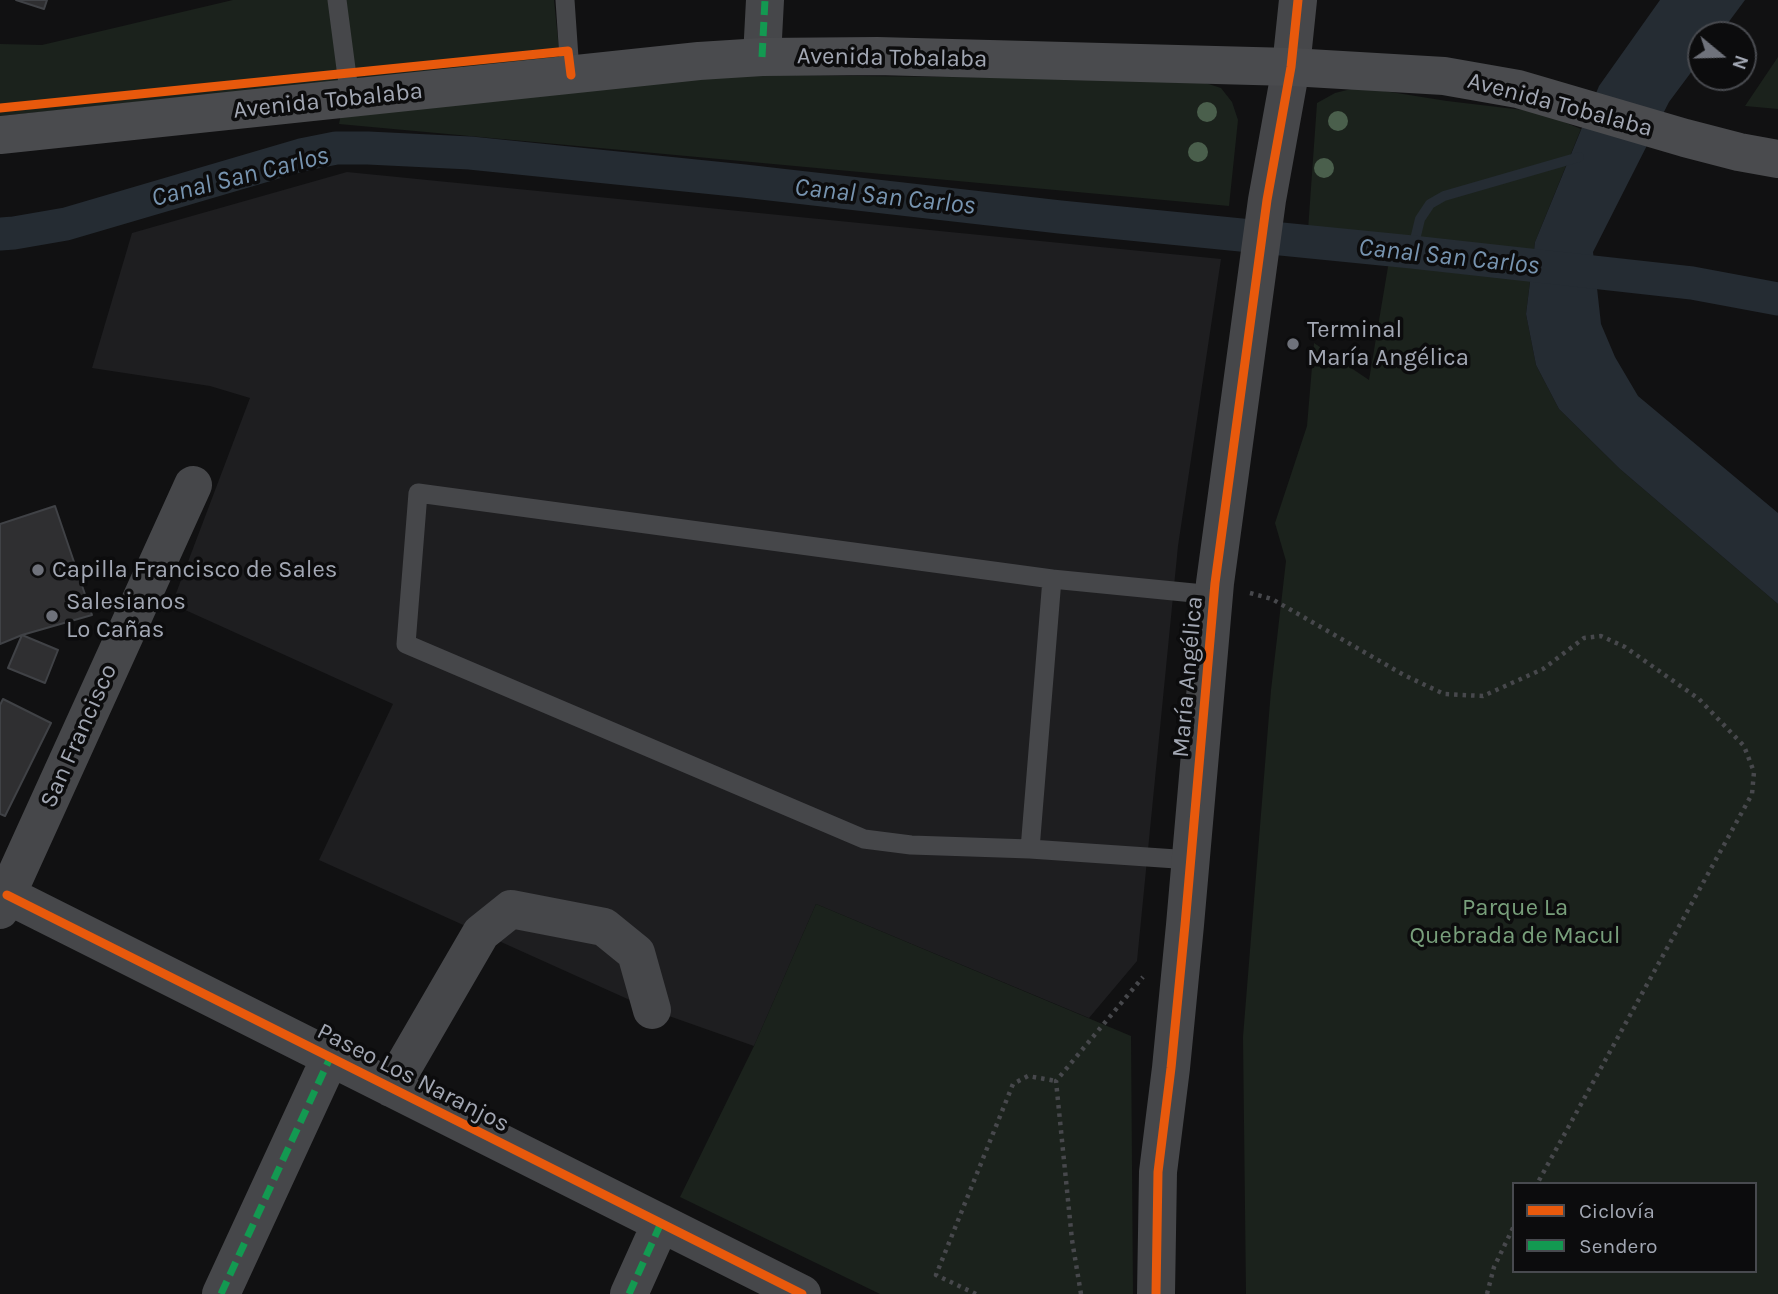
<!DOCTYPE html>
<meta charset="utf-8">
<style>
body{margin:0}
#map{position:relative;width:1778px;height:1294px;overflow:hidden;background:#111112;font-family:Karla,sans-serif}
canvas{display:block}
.legend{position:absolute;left:1512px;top:1182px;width:245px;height:91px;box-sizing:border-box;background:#0c0c0d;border:2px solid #484a4f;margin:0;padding:9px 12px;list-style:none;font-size:21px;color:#a2a7b3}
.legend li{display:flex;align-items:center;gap:14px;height:35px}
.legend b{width:35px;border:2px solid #484a4f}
.north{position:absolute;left:1687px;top:21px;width:70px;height:70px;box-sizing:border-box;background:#0c0c0d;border:2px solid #484a4f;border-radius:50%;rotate:109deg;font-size:19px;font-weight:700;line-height:28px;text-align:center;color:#a2a7b3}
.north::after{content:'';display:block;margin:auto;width:24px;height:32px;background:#6f727b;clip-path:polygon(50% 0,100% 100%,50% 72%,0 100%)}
</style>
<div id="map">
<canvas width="1778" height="1294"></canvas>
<ul class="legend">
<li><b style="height:9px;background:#e8590c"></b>Ciclovía</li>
<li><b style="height:9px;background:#139951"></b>Sendero</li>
</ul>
<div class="north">N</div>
</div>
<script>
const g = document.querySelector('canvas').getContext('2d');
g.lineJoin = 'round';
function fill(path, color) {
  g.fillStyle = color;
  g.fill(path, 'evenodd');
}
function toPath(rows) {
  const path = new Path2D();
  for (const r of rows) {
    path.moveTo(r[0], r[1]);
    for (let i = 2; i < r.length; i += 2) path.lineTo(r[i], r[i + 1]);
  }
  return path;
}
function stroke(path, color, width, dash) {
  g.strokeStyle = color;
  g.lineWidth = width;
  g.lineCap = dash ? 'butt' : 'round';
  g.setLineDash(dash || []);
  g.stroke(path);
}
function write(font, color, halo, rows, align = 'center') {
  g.font = font + ' Karla,sans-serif';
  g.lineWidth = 7;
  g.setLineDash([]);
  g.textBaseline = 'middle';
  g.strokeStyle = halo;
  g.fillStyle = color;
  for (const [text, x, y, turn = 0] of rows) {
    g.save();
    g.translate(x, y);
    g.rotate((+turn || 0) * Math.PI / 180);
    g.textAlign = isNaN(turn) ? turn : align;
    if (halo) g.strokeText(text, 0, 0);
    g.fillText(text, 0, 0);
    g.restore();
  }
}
fill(toPath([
 [347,172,1221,259,1178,546,1137,961,1089,1018,816,904,754,1046,652,1010,319,860,393,704,172,604,250,398,210,386,92,368,132,233]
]), '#1e1e20');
fill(toPath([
 [233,0,554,0,560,59,0,116,0,44,42,45],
 [1778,57,1778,109,1745,106],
 [697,74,1196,80,1221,88,1232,102,1238,120,1229,206,339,124,341,114],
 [1359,87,1447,101,1540,112,1581,129,1535,242,1526,314,1536,365,1559,409,1620,469,1778,604,1778,1294,1246,1294,1243,1037,1271,690,1286,561,1275,523,1307,426,1314,343,1369,380,1393,237,1308,230,1317,103,1335,93],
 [1514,1184,1755,1184,1755,1271,1514,1271],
 [816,904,1131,1036,1133,1294,880,1294,680,1197,754,1046]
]), '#1b221c');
fill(toPath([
 [1660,0,1745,0,1719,35,1701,35,1701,59,1669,102,1593,252,1601,324,1615,357,1638,396,1778,513,1778,604,1620,469,1559,409,1536,365,1526,314,1535,242,1599,86]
]), '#252c33');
stroke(toPath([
 [1412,252,1420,219,1430,204,1444,196,1579,157]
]), '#252c33', 10);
stroke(toPath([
 [0,234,14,233,66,224,301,155,336,148,368,148,470,153,744,181,1060,217,1412,252,1692,283,1778,299]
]), '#252c33', 33);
const building = toPath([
 [16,0,47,0,44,9,16,0],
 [55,506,92,615,22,635,0,644,0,524,55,506],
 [22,635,58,650,45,683,8,668,22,635],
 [3,699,51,723,5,816,0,814,0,705,3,699]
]);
fill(building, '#2f2f31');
stroke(building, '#404246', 2);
stroke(toPath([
 [1250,593,1272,599,1404,675,1444,694,1483,696,1543,669,1584,638,1601,636,1625,647,1699,699,1744,746,1754,772,1752,794,1537,1184],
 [976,1294,936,1275,1013,1084,1028,1076,1056,1081],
 [1081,1294,1072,1240,1056,1081,1143,977],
 [1487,1294,1494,1267,1514,1226]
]), '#47484c', 4.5, [3.5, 5]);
stroke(toPath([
 [337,0,350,99],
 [565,0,569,58],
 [1052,579,1214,595],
 [1030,849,1052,579,418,493,406,644,864,839,911,845,1030,849,1191,860]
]), '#46474a', 19);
stroke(toPath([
 [762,57,765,0],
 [7,895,802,1294],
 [0,910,193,485],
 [391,1088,481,933,511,909,604,927,636,953,652,1010],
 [221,1294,330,1058],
 [629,1294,661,1223]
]), '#46474a', 38);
stroke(toPath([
 [1156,1294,1158,1172,1171,1068,1185,925,1215,583,1267,200,1291,67,1298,0]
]), '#46474a', 38);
stroke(toPath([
 [0,135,699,61,762,57,877,56,1291,67,1444,76,1518,89,1685,138,1739,152,1778,159]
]), '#4a4b4e', 38);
stroke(toPath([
 [762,57,765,0],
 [221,1294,330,1058],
 [629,1294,661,1223]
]), '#139951', 7, [14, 7]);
stroke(toPath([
 [0,108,568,51,571,75],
 [7,895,802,1294],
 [1156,1294,1158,1172,1171,1068,1185,925,1215,583,1267,200,1291,67,1298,0]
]), '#e8590c', 9);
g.fillStyle = '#4a5f4c';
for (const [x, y] of [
 [1207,112],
 [1338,121],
 [1198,152],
 [1324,168]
]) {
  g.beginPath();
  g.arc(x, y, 10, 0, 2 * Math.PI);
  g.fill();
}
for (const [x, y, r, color] of [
 [1293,344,7,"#6f727b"],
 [38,570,7,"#6f727b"],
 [52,616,7,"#6f727b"]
]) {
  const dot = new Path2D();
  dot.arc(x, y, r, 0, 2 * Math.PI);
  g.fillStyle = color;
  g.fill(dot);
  stroke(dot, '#0c0c0d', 2.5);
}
write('24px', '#a2a7b3', '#0c0c0d', [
 ["Avenida Tobalaba",892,58,1],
 ["Avenida Tobalaba",328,101,-6],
 ["Avenida Tobalaba",1560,105,15],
 ["María Angélica",1188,677,-85],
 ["San Francisco",79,736,-66],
 ["Paseo Los Naranjos",413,1078,27]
]);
write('24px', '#a2a7b3', '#0c0c0d', [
 ["Terminal",1307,330],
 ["María Angélica",1307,358],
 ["Capilla Francisco de Sales",52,570],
 ["Salesianos",66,602],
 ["Lo Cañas",66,630]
], 'left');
write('24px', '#789f7b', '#0c0c0d', [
 ["Parque La",1515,908],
 ["Quebrada de Macul",1515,936]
]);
write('italic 26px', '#7794b0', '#0c0c0d', [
 ["Canal San Carlos",240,177,-14],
 ["Canal San Carlos",885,197,6],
 ["Canal San Carlos",1449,257,6]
]);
</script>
